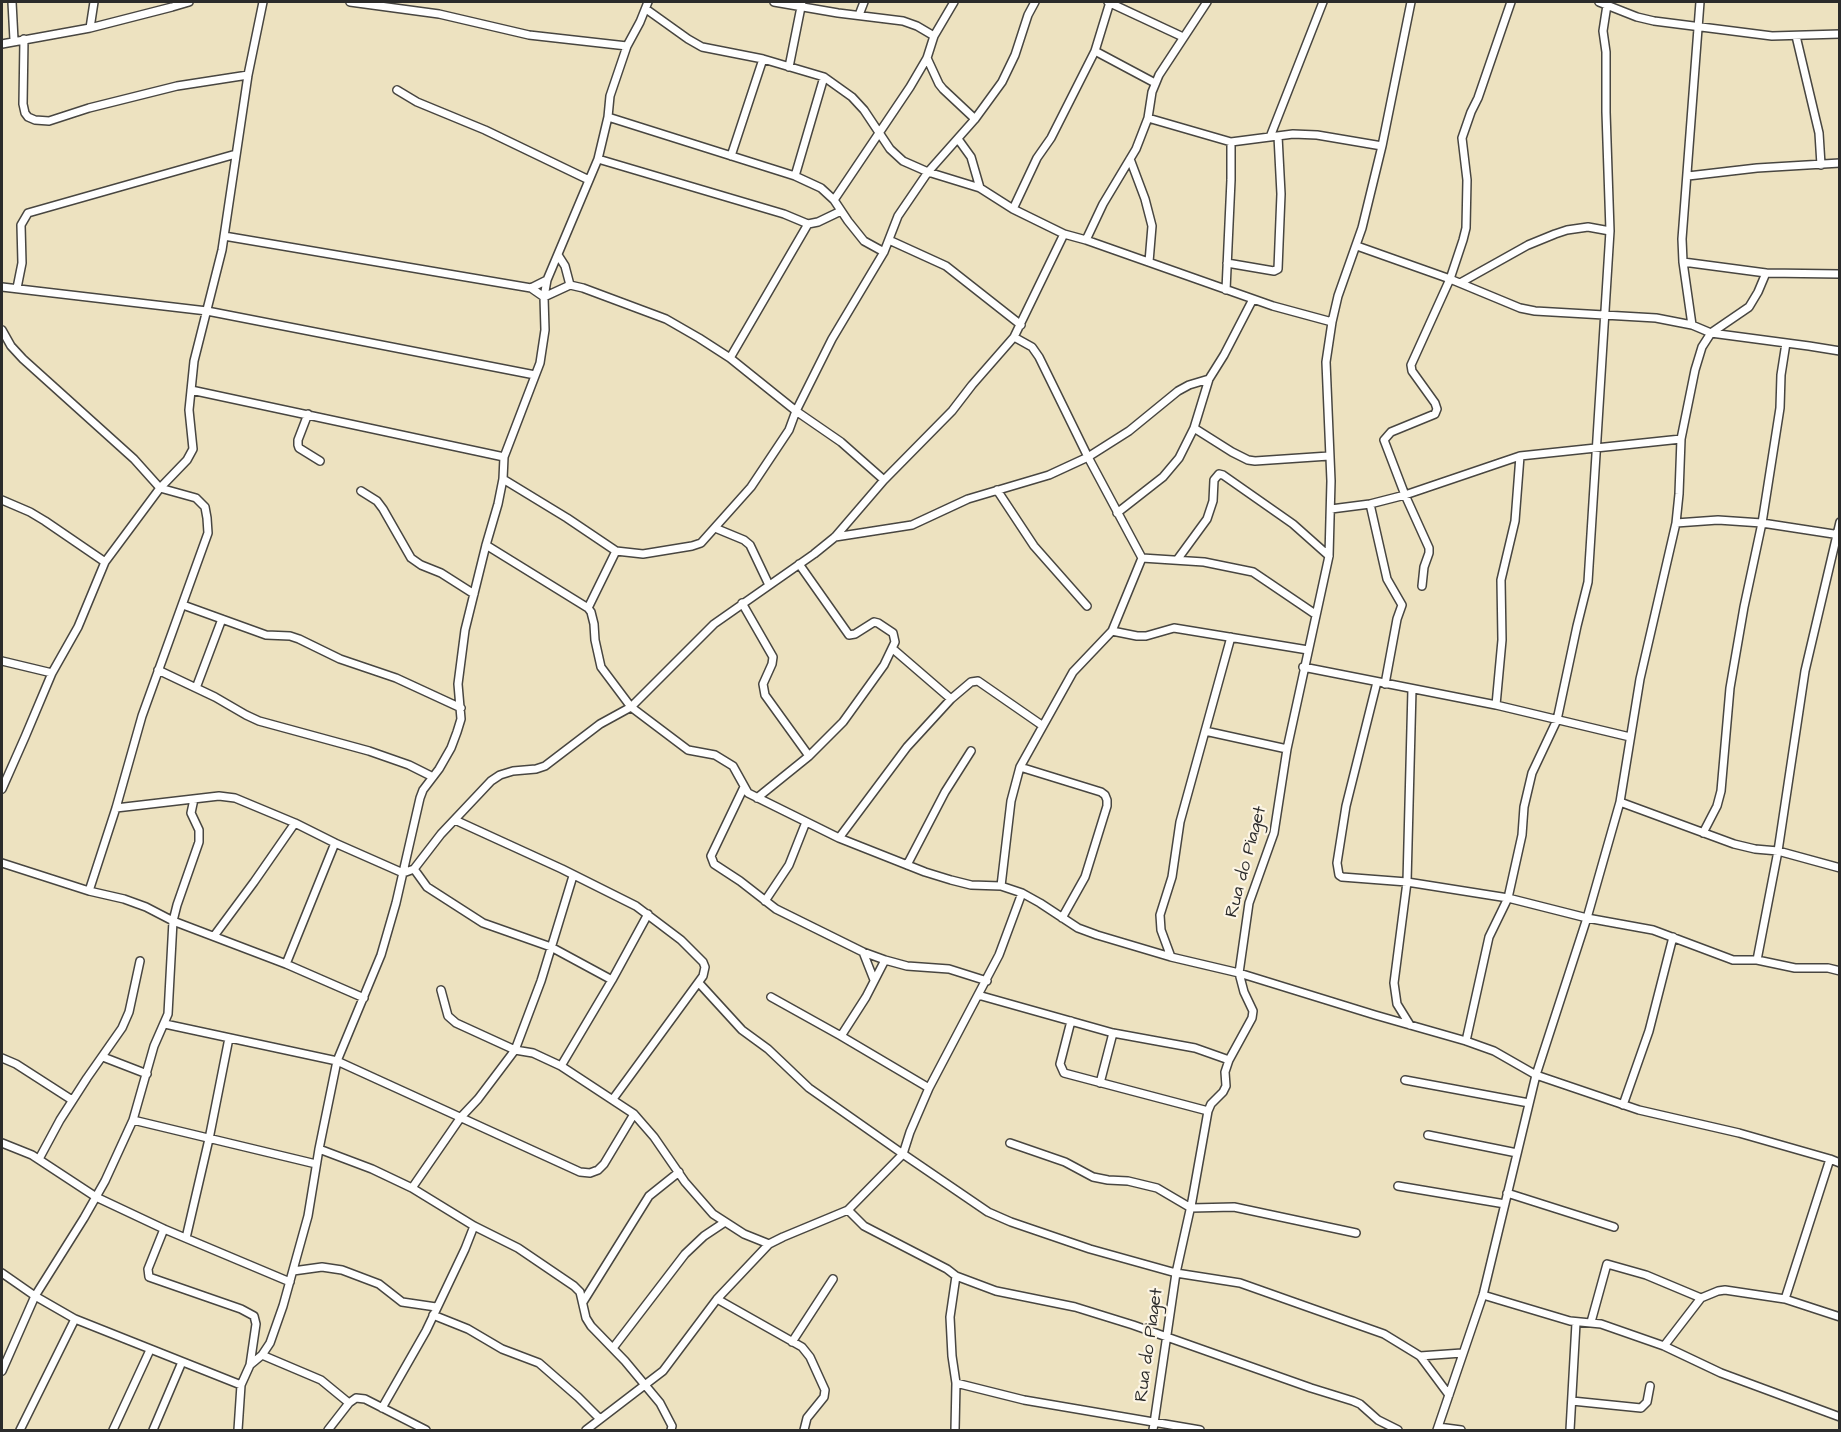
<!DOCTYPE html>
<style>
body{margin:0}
#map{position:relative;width:1841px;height:1432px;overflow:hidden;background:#ede2c0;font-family:"Architects Daughter",sans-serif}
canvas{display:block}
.frame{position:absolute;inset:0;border:3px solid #2b2b2b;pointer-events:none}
</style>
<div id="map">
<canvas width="1841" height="1432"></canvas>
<div class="frame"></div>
</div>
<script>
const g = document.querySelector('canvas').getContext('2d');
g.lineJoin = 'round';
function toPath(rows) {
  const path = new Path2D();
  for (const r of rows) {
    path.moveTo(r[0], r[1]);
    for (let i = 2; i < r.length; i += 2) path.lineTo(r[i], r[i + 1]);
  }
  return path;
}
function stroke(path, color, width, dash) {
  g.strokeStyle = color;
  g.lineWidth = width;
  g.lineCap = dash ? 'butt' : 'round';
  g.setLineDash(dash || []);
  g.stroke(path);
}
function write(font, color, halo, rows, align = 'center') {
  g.font = font + ' "Architects Daughter",sans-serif';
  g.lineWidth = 4.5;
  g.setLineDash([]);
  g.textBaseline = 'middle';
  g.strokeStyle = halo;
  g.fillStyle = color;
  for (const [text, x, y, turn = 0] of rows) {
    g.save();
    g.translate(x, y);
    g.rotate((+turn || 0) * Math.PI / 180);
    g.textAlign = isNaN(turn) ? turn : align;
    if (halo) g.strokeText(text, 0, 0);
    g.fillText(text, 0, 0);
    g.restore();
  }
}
const minor = toPath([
 [12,2,14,40],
 [350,2,439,14,529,35,627,46],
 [774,2,838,13,903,21,917,26,934,36],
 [1108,2,1183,37],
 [1599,2,1637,17,1654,21,1772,36,1840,34],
 [646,9,688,39,702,47,763,59,824,77,852,97,864,110,890,149,903,161,928,172,980,188,1013,209,1064,234,1086,240,1273,306,1332,322],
 [859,15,864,2],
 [90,28,94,2],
 [1796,36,1819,133,1821,165],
 [24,39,23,104,25,113,28,117,35,120,49,121,89,108,177,86,248,75],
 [2,44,90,28,172,7,189,2],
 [1095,51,1155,83],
 [927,58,939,84,943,89,975,119],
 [789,67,802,2],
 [397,90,417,102,485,130,589,180],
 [608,117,795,176,821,188,834,200,848,221,864,241,884,252],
 [1148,118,1231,142],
 [1270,137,1323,2],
 [958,139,971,157,980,188],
 [731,156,763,59],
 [598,159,784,214,808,224,818,222,841,211],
 [1130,159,1145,199,1152,226,1149,262],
 [795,176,824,77],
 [1688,176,1757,168,1840,163],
 [834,200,910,87,927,58,934,36,954,2],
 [1013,209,1037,158,1051,138,1095,51,1110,2],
 [224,236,531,288,544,297,570,285,583,288,666,319,699,338,730,358,796,411,841,442,884,480],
 [889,240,946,266,1021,325],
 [1086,240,1103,204,1136,149,1148,118,1152,92,1159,75,1207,2],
 [1357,246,1450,279,1520,308,1535,311,1656,318,1692,325,1711,333,1809,346,1840,351],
 [558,255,565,266,570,285],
 [1683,262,1766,273],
 [1227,263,1268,270,1274,271,1278,269,1281,194,1278,136],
 [1460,283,1528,245,1555,234,1567,230,1588,227,1610,231],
 [2,287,207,311,535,375],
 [17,288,22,263,21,225,28,213,236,154],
 [531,288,547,280],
 [1226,290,1231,180,1231,142,1293,134,1317,135,1382,146],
 [1692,325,1683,262,1682,239,1700,2],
 [2,330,11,346,23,359,134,459,160,488,196,498,205,507,207,518,208,533,142,716,116,808,89,891],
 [1014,337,1032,347,1039,357,1088,457,1142,558,1204,562,1253,572,1315,614],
 [730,358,808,224],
 [191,390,504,457],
 [308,414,298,440,298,445,299,448,320,461],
 [1194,428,1232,452,1248,460,1255,461,1329,456],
 [503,479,567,518,616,551,643,554,692,546,701,543,751,487,789,430,796,411,832,339,884,252,898,216,928,172,975,119,1002,82,1015,55,1028,15,1035,2],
 [997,490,1034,546,1087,606],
 [361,491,377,501,383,509,411,558,421,565,441,573,474,594],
 [2,500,30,512,45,521,105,562],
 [1370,504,1387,579,1402,605,1397,619,1385,684],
 [1331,509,1370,504,1405,495,1520,456,1681,439],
 [1117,513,1163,477,1179,458,1194,428,1209,379],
 [1676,523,1718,520,1762,523,1840,535],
 [715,528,744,540,750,545,769,585],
 [835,537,912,525,968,499,1049,475,1088,457,1129,431,1178,391,1189,385,1209,379,1224,355,1253,299],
 [486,545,588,608,591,612,594,624,595,640,601,667,631,707,688,750,715,755,733,766,748,793,839,838,925,872,951,880,971,885,1001,886,1022,893,1040,903,1078,928,1097,935,1171,957,1239,973,1375,1015,1466,1041,1494,1051,1536,1075,1639,1110,1739,1133,1830,1159,1840,1163],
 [1177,560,1207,519,1213,501,1214,480,1219,474,1223,475,1293,524,1329,556],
 [1422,586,1424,567,1429,553,1429,548,1405,495,1384,440,1391,432,1435,414,1437,409,1435,403,1412,371,1411,365,1450,279,1463,240,1466,228,1467,180,1462,138,1471,112,1478,98,1511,2],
 [742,603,773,657,772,664,763,684,765,695,809,756],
 [183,605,266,635,290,636,299,639,340,659,396,678,461,708],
 [588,608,616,551],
 [1112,631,1137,636,1146,636,1174,628,1308,650],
 [893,649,951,699],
 [2,661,52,673],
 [1303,667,1496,705,1630,737],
 [158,670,215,697,246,715,259,721,369,751,409,765,433,777],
 [1377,682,1346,806,1337,863,1339,875,1342,877,1407,882,1508,898,1587,918,1653,930,1733,960,1757,960,1795,968,1828,968,1840,971],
 [196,688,222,619],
 [1496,705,1502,640,1501,580,1515,521,1520,456],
 [1205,731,1287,749],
 [1020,767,1101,792,1105,795,1107,800,1107,806,1085,877,1062,918],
 [744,787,711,856,714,864,740,881,776,909,863,952,885,960,907,966,949,969,987,981],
 [2,789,25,737,52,673,78,627,105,562,160,488,187,460,193,449,189,410,194,361,222,250,248,75,263,2],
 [757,798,809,756,843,722,884,665,895,642,893,633,878,623,874,622,855,634,849,635,799,564],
 [1620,802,1734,844,1755,849,1778,851,1840,868],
 [116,808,219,796,235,798,295,823,335,843,403,873,414,869,441,834,491,781,500,775,513,771,536,769,545,766,600,724,631,707,714,624,814,554,835,537,884,480,952,411,972,385,1014,337,1064,234],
 [455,820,562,869,636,906,681,940,703,962,705,967,703,976,613,1099],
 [1703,833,1717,806,1721,791,1730,688,1744,607,1762,523,1780,408,1781,375,1786,343],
 [839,838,907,747,951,699,971,682,978,681,1043,726],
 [2,863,89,891,124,899,146,907,173,921,286,964,364,998],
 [907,865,945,792,971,751],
 [414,869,427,887,483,923,551,947,612,980],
 [1001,886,1011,801,1020,767,1073,672,1112,631,1142,558],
 [1022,893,999,955,929,1088,910,1132,903,1154,988,1212,1011,1222,1090,1249,1176,1273,1240,1283,1384,1334,1420,1356,1449,1395],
 [765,901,789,865,806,822],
 [214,936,254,882,295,823],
 [863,952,874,980],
 [1171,957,1161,930,1160,915,1172,877,1180,822,1231,637],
 [1757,960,1778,851,1805,671,1840,522],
 [286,964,335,843],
 [441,990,448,1016,456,1023,515,1050,533,1053,561,1066,634,1114,654,1137,685,1182,713,1214,744,1234,769,1244],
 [978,995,1113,1033,1195,1048,1229,1060],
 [771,997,841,1036,929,1088],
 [1071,1021,1060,1064,1064,1073,1208,1111],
 [165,1024,337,1061,580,1172,590,1173,598,1170,604,1164,634,1114],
 [1410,1025,1397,1004,1394,983,1407,882,1412,689],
 [841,1036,866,997,885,960],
 [1466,1041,1489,937,1508,898,1522,835,1524,807,1532,773,1557,720,1577,626,1588,582,1610,231,1606,112,1606,52,1603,31,1607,5],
 [103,1057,147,1074],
 [2,1058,16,1064,72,1100],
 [561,1066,612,980,648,914],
 [1405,1080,1529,1103],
 [1100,1083,1113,1033],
 [1623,1105,1649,1031,1673,937],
 [133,1120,316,1164],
 [1428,1135,1517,1153],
 [2,1143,32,1155,96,1197,164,1229,290,1282],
 [1010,1143,1065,1162,1093,1177,1108,1180,1128,1181,1157,1188,1191,1208,1234,1207,1356,1233],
 [319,1149,372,1169,412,1188,461,1117,478,1099,515,1050,541,981,573,876],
 [39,1159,60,1120,87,1078,122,1028,129,1012,140,961],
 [1398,1186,1505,1204],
 [412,1188,474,1226,518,1248,574,1286,580,1292,586,1318,591,1326,625,1361,660,1403,672,1426,671,1430],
 [1507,1193,1614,1227],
 [848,1210,864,1226,947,1269,956,1276,950,1317,952,1356,956,1383,955,1430],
 [164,1229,148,1269,149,1277,241,1309,254,1316,256,1324,250,1365],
 [186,1238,209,1139,229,1038],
 [293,1271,322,1267,342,1270,379,1284,402,1302,436,1307],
 [2,1273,35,1296,75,1319,241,1385],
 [956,1276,996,1291,1075,1307,1133,1325,1311,1388,1353,1401,1360,1404,1378,1420,1398,1430],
 [1483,1295,1570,1321,1601,1324,1664,1346,1721,1373,1840,1417],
 [717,1299,802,1347,810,1357,825,1390,824,1397,807,1418,804,1430],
 [1785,1299,1830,1159],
 [583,1302,649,1196,679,1172],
 [433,1315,468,1329,502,1349,539,1363,578,1397,600,1419],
 [1591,1322,1607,1264,1646,1275,1701,1298],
 [792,1342,833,1279],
 [1664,1346,1701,1298,1718,1291,1725,1290,1785,1299,1840,1317],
 [613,1348,685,1254,704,1236,725,1222],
 [262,1355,321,1380,349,1403],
 [1420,1356,1462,1353],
 [2,1371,35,1296,84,1218,105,1181,133,1120,154,1046,168,1014,173,921,177,905,199,842,199,830,191,813,194,799],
 [956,1383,1024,1400,1200,1430],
 [1572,1401,1641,1408,1647,1402,1650,1386],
 [382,1408,426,1331,465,1249,474,1226],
 [1438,1427,1461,1430],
 [20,1430,75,1319],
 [113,1430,150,1350],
 [153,1430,182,1362],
 [238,1430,241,1385,250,1365,262,1355,270,1343,283,1306,308,1216,319,1149,337,1061,381,955,396,903,420,798,423,790,439,769,451,748,457,732,461,719,458,684,465,630,486,545,498,504,503,479,504,457,540,363,545,330,544,297,547,280,598,159,608,117,610,96,627,46,640,22,648,2],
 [328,1430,349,1403,356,1398,365,1399,426,1430],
 [586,1430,663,1371,717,1299,769,1244,783,1237,848,1210,903,1154,809,1088,768,1049,742,1030,699,983],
 [1153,1430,1176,1273,1192,1201,1208,1111,1211,1104,1223,1092,1226,1086,1225,1072,1229,1060,1252,1018,1253,1011,1244,992,1239,973,1249,903,1274,833,1287,749,1329,556,1331,481,1326,362,1332,322,1338,296,1362,228,1382,146,1411,2],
 [1437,1430,1483,1295,1536,1075,1587,918,1620,802,1640,679,1676,523,1679,494,1681,439,1695,370,1702,347,1711,333,1749,307,1758,292,1766,273,1840,274],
 [1570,1430,1576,1323]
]);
stroke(minor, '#484641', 10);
stroke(minor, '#fff', 7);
write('18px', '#2b2b2b', '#fcf5e5', [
 ["Rua do Piaget",1247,862,-75],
 ["Rua do Piaget",1150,1345,-82]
]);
</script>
